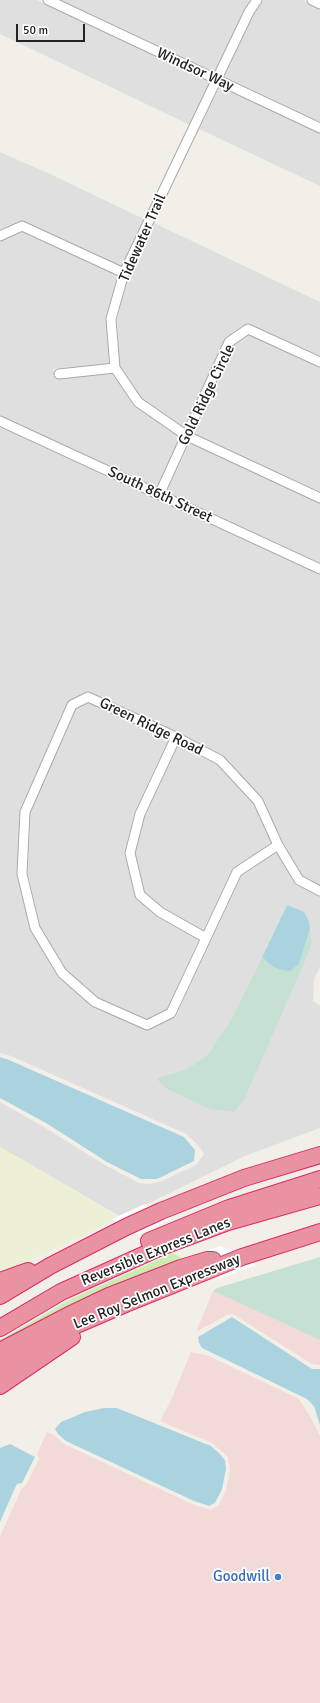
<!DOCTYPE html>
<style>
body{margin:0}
#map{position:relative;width:320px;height:1703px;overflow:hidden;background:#f2efe9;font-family:Signika,sans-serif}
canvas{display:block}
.scale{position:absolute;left:16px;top:24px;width:69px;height:18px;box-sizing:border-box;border:2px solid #222;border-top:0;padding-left:5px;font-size:12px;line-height:14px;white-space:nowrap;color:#222;-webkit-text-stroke:3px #fff;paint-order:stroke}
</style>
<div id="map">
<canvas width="320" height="1703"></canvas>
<div class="scale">50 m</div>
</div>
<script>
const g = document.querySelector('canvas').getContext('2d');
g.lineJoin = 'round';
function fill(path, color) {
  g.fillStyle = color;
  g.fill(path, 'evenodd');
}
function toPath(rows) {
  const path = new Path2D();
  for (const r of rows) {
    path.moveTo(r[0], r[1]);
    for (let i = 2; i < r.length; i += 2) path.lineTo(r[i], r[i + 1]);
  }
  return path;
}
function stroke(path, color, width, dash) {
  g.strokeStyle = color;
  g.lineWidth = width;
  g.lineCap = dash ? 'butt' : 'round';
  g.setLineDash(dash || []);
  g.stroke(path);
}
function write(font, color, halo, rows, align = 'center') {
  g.font = font + ' Signika,sans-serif';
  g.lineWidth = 3.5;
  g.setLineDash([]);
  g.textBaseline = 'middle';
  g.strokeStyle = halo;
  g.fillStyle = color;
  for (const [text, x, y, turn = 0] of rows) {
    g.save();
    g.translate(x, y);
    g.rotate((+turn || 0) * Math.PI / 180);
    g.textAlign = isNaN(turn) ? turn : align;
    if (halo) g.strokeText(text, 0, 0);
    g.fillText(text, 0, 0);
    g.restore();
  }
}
fill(toPath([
 [0,0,37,0,210,83,190,125,0,34],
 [59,0,251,0,244,10,214,74],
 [263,0,303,0,320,10,320,123,224,78,253,15],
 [220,87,320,133,320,186,199,129],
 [0,152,50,174,144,219,121,267,24,222,20,221,0,230],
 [154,223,320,302,320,357,250,325,245,325,225,339,184,428,142,399,120,367,117,320,129,275],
 [23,231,118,275,106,319,109,364,53,369,55,379,113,373,133,404,180,437,157,488,0,416,0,244,1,241],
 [249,335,320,368,320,493,194,434,234,345],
 [0,426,320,575,320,885,302,876,283,842,263,800,224,757,183,735,90,692,85,692,67,703,20,810,17,875,30,928,58,975,93,1007,145,1029,150,1029,176,1016,241,876,277,852,294,882,320,896,320,967,314,979,313,1001,320,1006,320,1128,245,1156,121,1217,0,1147,0,1102,44,1127,105,1165,139,1183,148,1184,160,1182,196,1165,204,1154,199,1146,186,1134,11,1056,0,1053],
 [287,905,309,921,312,941,308,954,210,1109,170,1074,187,1069,208,1054,232,1018],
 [190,442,320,503,320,564,166,493],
 [88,702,169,739,135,812,124,853,136,898,157,917,199,939,167,1010,146,1020,98,998,66,970,40,926,28,874,30,813,76,708],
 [178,744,217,764,253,803,272,843,232,870,203,931,163,908,144,893,135,853,145,816]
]), '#e0dfdf');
fill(toPath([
 [213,1291,320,1340,320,1365,312,1364,233,1314,229,1314,196,1332],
 [191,1352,209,1356,299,1399,311,1418,320,1436,320,1703,0,1703,0,1536,22,1488,26,1485,39,1459,37,1454,47,1432,54,1435,64,1444,192,1504,210,1510,219,1505,226,1490,230,1470,228,1457,212,1443,160,1421,172,1398]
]), '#f2dad9');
fill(toPath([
 [0,1147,121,1217,0,1274]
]), '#eef0d5');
fill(toPath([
 [173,1253,183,1259,0,1343,0,1340,71,1299]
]), '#cdebb0');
fill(toPath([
 [310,929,312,941,308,954,244,1100,234,1112,210,1109,167,1089,157,1079,170,1074,187,1069,208,1054,232,1018,262,957,273,967,281,970,299,963],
 [320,1257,320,1340,213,1291,217,1288]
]), '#c6e0d4');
fill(toPath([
 [287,905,304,912,309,921,310,929,299,964,290,971,281,970,273,967,262,957],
 [0,1057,9,1060,184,1137,195,1150,194,1161,157,1179,141,1179,107,1162,46,1123,0,1098],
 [232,1317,312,1369,320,1369,320,1425,314,1406,307,1399,202,1348,199,1343,198,1337],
 [104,1408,117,1408,211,1446,219,1453,225,1460,226,1469,222,1489,215,1503,209,1506,194,1501,66,1441,58,1434,55,1429,61,1422,85,1412],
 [10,1444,35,1457,22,1483,17,1484,14,1490,0,1522,0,1448]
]), '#aad3df');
fill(toPath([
 [145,1204,172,1219,139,1234,112,1219],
 [221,1246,256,1265,219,1279,183,1259]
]), '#fff');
const minor = toPath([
 [48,0,320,128],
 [257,0,249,12,124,273,111,319,115,368,138,402,187,436,320,498],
 [312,0,320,4],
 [0,236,22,226,124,273],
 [59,374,115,368],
 [0,421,320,569],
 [159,495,229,342,248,329,320,362],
 [176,737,140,814,130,853,140,895,160,912,206,938],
 [278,845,237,872,171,1013,147,1025,95,1002,62,973,35,928,22,874,25,812,72,705,88,697,176,737,220,760,258,801,278,845,299,880,320,891]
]);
const motorway = toPath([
 [149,1241,229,1208,320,1179],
 [0,1281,28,1271],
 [0,1296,50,1266,126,1227,161,1211,244,1178,320,1155],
 [0,1328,61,1292,161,1247,228,1222,320,1196],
 [0,1351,69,1315,109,1296,181,1268,207,1260,213,1260],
 [0,1368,65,1330,128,1303,242,1257,320,1232],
 [0,1386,72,1337]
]);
stroke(minor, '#a9a9a9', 11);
stroke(motorway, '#dc2a67', 18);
stroke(minor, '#fff', 9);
stroke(motorway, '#e892a2', 16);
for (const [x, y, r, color] of [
 [278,1577,4,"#3f7fe0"]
]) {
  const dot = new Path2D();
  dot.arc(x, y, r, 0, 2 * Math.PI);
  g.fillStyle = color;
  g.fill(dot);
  stroke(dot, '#fff', 1.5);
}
write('15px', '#222', '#fff', [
 ["Windsor Way",195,70,25],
 ["Tidewater Trail",143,238,-66],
 ["Gold Ridge Circle",207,395,-64],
 ["South 86th Street",160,495,25],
 ["Green Ridge Road",151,727,26],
 ["Reversible Express Lanes",156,1252,-22],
 ["Lee Roy Selmon Expressway",157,1292,-22]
]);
write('15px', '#366cbe', '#fff', [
 ["Goodwill",270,1577]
], 'right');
</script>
